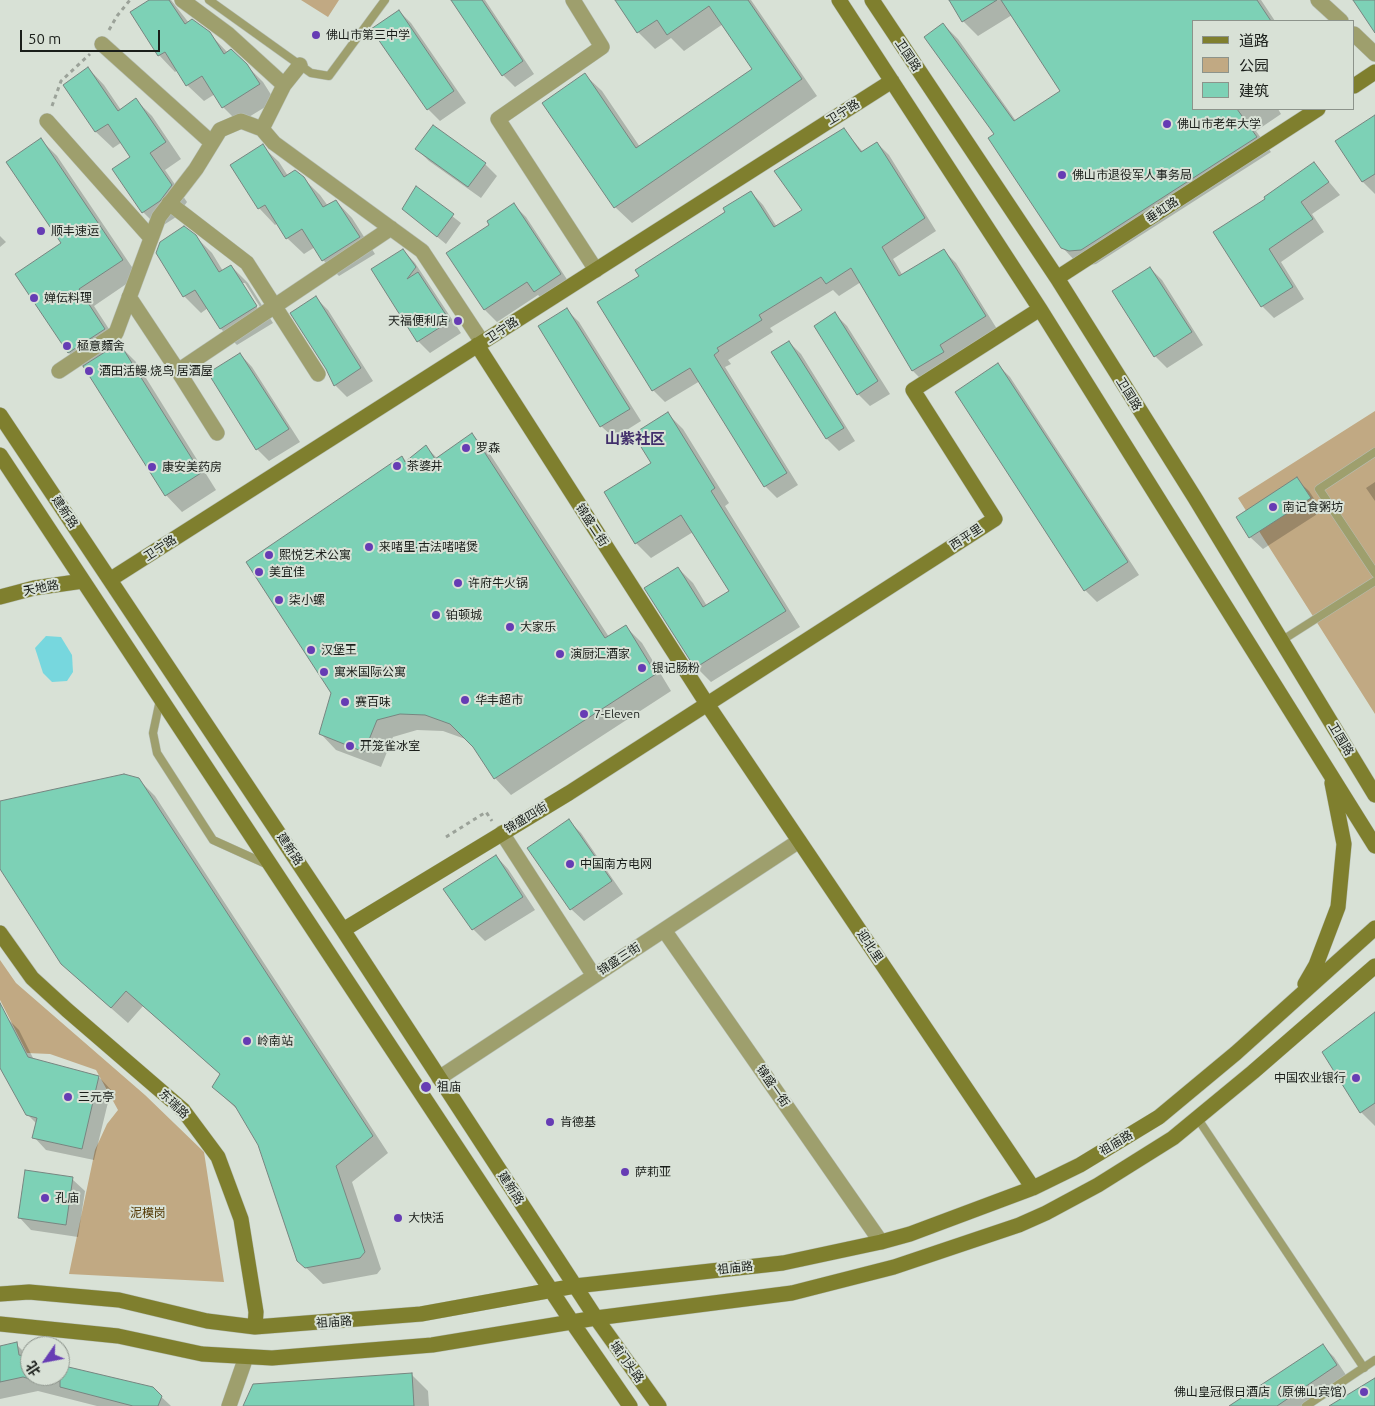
<!DOCTYPE html>
<meta charset="utf-8">
<style>
body{margin:0}
#map{position:relative;width:1375px;height:1406px;overflow:hidden;background:#d8e1d6;font-family:Ubuntu,"Noto Sans SC",sans-serif}
canvas{display:block}
.legend{position:absolute;left:1192px;top:20px;width:162px;height:90px;box-sizing:border-box;background:#d8e1d6;border:1px solid #8c938b;margin:0;padding:6px 9px;list-style:none;font-size:15px;color:#1a1e1a}
.legend li{display:flex;align-items:center;gap:10px;height:25px}
.legend b{width:25px;border:1px solid #8c938b}
.north{position:absolute;left:20px;top:1336px;width:50px;height:50px;box-sizing:border-box;background:#d8e1d6;border:1px solid #8c938b;border-radius:50%;rotate:237deg;font-size:14px;font-weight:700;line-height:20px;text-align:center;color:#1a1e1a}
.north::after{content:'';display:block;margin:auto;width:18px;height:22px;background:#663cb4;clip-path:polygon(50% 0,100% 100%,50% 72%,0 100%)}
.scale{position:absolute;left:20px;top:30px;width:140px;height:22px;box-sizing:border-box;border:2px solid #1a1e1a;border-top:0;padding-left:6px;font-size:15px;line-height:18px;white-space:nowrap;color:#1a1e1a;-webkit-text-stroke:4px #d8e1d6;paint-order:stroke}
</style>
<div id="map">
<canvas width="1375" height="1406"></canvas>
<ul class="legend">
<li><b style="height:6px;background:#7f7f2e"></b>道路</li>
<li><b style="height:14px;background:#c1a983"></b>公园</li>
<li><b style="height:14px;background:#7dd1b6"></b>建筑</li>
</ul>
<div class="north">北</div>
<div class="scale">50 m</div>
</div>
<script>
const g = document.querySelector('canvas').getContext('2d');
g.lineJoin = 'round';
function fill(path, color) {
  g.fillStyle = color;
  g.fill(path, 'evenodd');
}
function toPath(rows) {
  const path = new Path2D();
  for (const r of rows) {
    path.moveTo(r[0], r[1]);
    for (let i = 2; i < r.length; i += 2) path.lineTo(r[i], r[i + 1]);
  }
  return path;
}
function stroke(path, color, width, dash) {
  g.strokeStyle = color;
  g.lineWidth = width;
  g.lineCap = dash ? 'butt' : 'round';
  g.setLineDash(dash || []);
  g.stroke(path);
}
function write(font, color, halo, rows, align = 'center') {
  g.font = font + ' Ubuntu,"Noto Sans SC",sans-serif';
  g.lineWidth = 4;
  g.setLineDash([]);
  g.textBaseline = 'middle';
  g.strokeStyle = halo;
  g.fillStyle = color;
  for (const [text, x, y, turn = 0] of rows) {
    g.save();
    g.translate(x, y);
    g.rotate((+turn || 0) * Math.PI / 180);
    g.textAlign = isNaN(turn) ? turn : align;
    if (halo) g.strokeText(text, 0, 0);
    g.fillText(text, 0, 0);
    g.restore();
  }
}
fill(toPath([
 [301,0,339,0,328,17],
 [1375,411,1375,714,1238,498],
 [0,960,16,983,145,1095,204,1152,224,1282,69,1274,95,1150,107,1124,118,1110,96,1070,50,1054,27,1053,0,1000]
]), '#c1a983');
fill(toPath([
 [46,636,61,637,72,655,73,672,67,681,52,682,43,673,35,648]
]), '#77d7de');
fill(toPath([
 [151,0,171,0,189,23,209,33,228,53,246,65,263,82,275,101,239,123,223,107,215,94,204,101,187,85,178,70,175,72,159,55],
 [452,0,485,0,534,74,515,87,503,75],
 [616,0,751,0,817,96,632,223,615,207,585,75,602,91,640,147,753,69,723,24,684,51,671,38,655,49,638,32],
 [951,0,1261,0,1275,21,1194,21,1194,109,1278,109,1281,114,1256,131,1271,152,1096,264,1084,266,1077,263,1062,247,995,134,943,24,958,39,1016,121,1061,92,1012,15,978,36,963,21],
 [399,11,411,23,466,103,440,121,428,109],
 [88,68,104,85,121,110,136,100,152,116,181,159,165,170,187,202,176,217,159,228,143,212,132,157,122,142,113,148,96,132,64,85],
 [1375,117,1375,194,1362,181],
 [844,130,863,152,877,143,889,155,936,231,893,259,903,276,943,250,956,263,997,329,925,383,913,371,861,282,839,296,833,290,770,328,773,332,728,360,731,364,725,367,798,485,777,498,765,486,700,381,665,402,653,390,640,276,751,192,763,205,777,227,804,210],
 [41,140,57,156,138,276,94,306,120,346,136,362,216,490,182,512,166,495,86,370,69,353,17,274,63,243],
 [262,146,279,162,288,176,303,178,320,195,328,206,336,201,352,218,375,254,339,276,323,260,315,247,304,254,287,238,278,223,275,225,259,208],
 [417,149,485,164,497,176,481,198,429,161],
 [1314,164,1340,195,1312,214,1324,232,1281,262,1304,299,1274,318,1262,306,1267,199],
 [416,188,461,223,446,244,403,209],
 [513,204,526,217,572,287,547,304,538,295,497,322,485,310,491,225],
 [0,236,6,242,0,247],
 [195,236,212,253,223,271,231,266,248,283,273,323,237,345,221,329,208,308,201,313,184,296],
 [242,283,245,283,262,310,260,312],
 [403,250,415,263,461,333,430,353,418,341,373,269],
 [1150,268,1162,280,1203,345,1167,368,1155,356],
 [316,298,328,310,373,381,347,397,335,385],
 [567,310,579,322,641,421,614,438,601,426],
 [835,314,847,326,890,394,870,406,858,394],
 [789,342,801,354,855,441,839,451,827,439,773,352],
 [240,354,252,367,300,442,269,461,257,449],
 [998,365,1010,377,1139,575,1097,602,1085,590,956,392],
 [668,414,683,429,729,503,725,506,800,627,711,682,696,667,678,568,693,583,707,606,731,592,693,532,651,558,636,543,653,463],
 [472,434,488,451,609,637,625,626,642,643,671,691,511,795,495,778,475,748,468,740,443,731,417,730,393,737,381,767,336,750,320,733,402,457,407,462,426,447,438,459],
 [1296,479,1309,491,1322,511,1263,549,1250,537],
 [1375,482,1375,501,1366,488],
 [139,780,155,796,388,1153,352,1182,381,1269,377,1274,323,1284,298,1260,259,1145,240,1112,213,1087,221,1075,143,1006,128,1023,79,980,62,963,0,867,0,803],
 [569,821,581,833,623,894,584,921,571,909],
 [496,856,508,869,535,910,485,941,473,929],
 [1375,1013,1375,1126,1361,1112],
 [7,1018,19,1030,34,1060,99,1077,111,1090,94,1160,46,1150,34,1137,37,1124,27,1114,0,1065,0,1021],
 [72,1179,85,1191,78,1237,31,1230,19,1217],
 [16,1344,30,1358,30,1376,60,1376,60,1366,153,1389,171,1406,97,1406,38,1391,0,1399,0,1348],
 [1322,1345,1334,1357,1348,1378,1306,1406,1231,1406],
 [412,1375,428,1391,429,1406,244,1406]
]), '#0003');
const building = toPath([
 [149,0,169,0,185,24,192,19,210,32,224,54,231,49,247,64,260,84,222,108,202,76,186,86,165,52,158,56,130,12,149,0],
 [451,0,482,0,523,61,502,76,451,0],
 [615,0,748,0,802,79,614,208,542,103,585,73,636,148,752,69,709,6,667,35,657,20,637,33,615,0],
 [949,0,997,0,962,22,949,0],
 [1001,0,1257,0,1271,21,1194,21,1194,109,1237,109,1257,137,1081,250,1069,251,1061,248,988,138,994,134,924,37,943,23,1014,121,1060,91,1001,0],
 [1353,0,1375,0,1375,33,1353,0],
 [399,10,454,91,427,110,371,29,399,10],
 [88,67,118,111,136,98,166,142,150,153,172,185,160,201,142,213,112,169,130,157,108,124,95,132,63,85,88,67],
 [1375,115,1375,174,1362,182,1335,141,1375,115],
 [433,125,486,163,468,187,415,149,433,125],
 [844,128,861,152,877,142,925,218,882,247,899,276,944,249,986,316,940,345,944,352,912,371,851,268,826,284,821,277,759,315,762,320,717,348,719,351,714,355,787,473,764,487,690,368,652,391,597,302,639,276,635,270,725,212,723,208,751,191,774,227,802,210,774,171,844,128],
 [41,138,123,260,79,289,105,329,68,353,15,274,61,243,6,162,41,138],
 [263,144,284,177,295,170,304,177,323,207,336,200,360,237,322,261,302,229,286,239,265,205,258,209,230,165,263,144],
 [1314,162,1329,182,1301,202,1313,219,1269,249,1293,287,1261,307,1213,232,1265,199,1264,197,1314,162],
 [416,186,454,214,437,237,402,209,416,186],
 [514,203,561,274,534,292,527,282,484,310,446,253,489,225,487,221,514,203],
 [184,226,196,235,219,272,231,265,257,306,220,329,195,290,183,297,156,253,160,242,184,226],
 [403,249,416,267,407,279,418,272,450,321,417,342,371,269,403,249],
 [1150,267,1192,332,1154,357,1112,291,1150,267],
 [316,296,361,368,334,386,326,369,290,313,316,296],
 [567,308,630,409,600,427,538,326,567,308],
 [835,312,878,381,857,395,814,326,835,312],
 [789,341,844,428,826,439,771,352,789,341],
 [120,344,201,473,165,496,83,366,116,345,117,346,120,344],
 [240,353,289,429,256,450,208,373,240,353],
 [998,363,1128,562,1084,591,955,392,998,363],
 [668,412,715,488,711,491,786,611,695,668,644,588,678,567,703,607,729,591,681,515,635,544,604,492,651,463,633,434,668,412],
 [472,433,605,638,626,625,656,674,494,779,473,747,450,724,425,715,400,714,377,720,364,752,319,734,331,693,246,562,402,456,405,462,426,445,435,459,472,433],
 [1297,477,1311,498,1249,538,1236,517,1297,477],
 [124,774,139,778,373,1136,336,1166,365,1252,360,1258,305,1268,297,1261,258,1145,235,1106,212,1087,220,1074,126,991,111,1008,61,964,0,869,0,801,124,774],
 [569,819,612,881,570,910,527,848,569,819],
 [496,855,523,897,472,930,443,889,496,855],
 [0,1003,28,1057,99,1076,82,1149,32,1138,37,1118,26,1115,0,1068,0,1003],
 [1375,1012,1375,1103,1360,1113,1322,1052,1375,1012],
 [25,1170,73,1177,66,1225,18,1218,25,1170],
 [17,1342,19,1355,30,1357,30,1379,23,1377,0,1382,0,1346,17,1342],
 [1323,1344,1337,1365,1277,1406,1229,1406,1323,1344],
 [60,1365,153,1387,162,1396,158,1406,133,1406,60,1387,60,1365],
 [412,1373,414,1406,243,1406,253,1384,412,1373],
 [1375,1378,1375,1406,1329,1406,1375,1378]
]);
fill(building, '#7dd1b6');
stroke(building, '#778580', 1);
const lane = toPath([
 [209,0,311,73,329,76,385,0],
 [1375,452,1319,489,1375,573],
 [1281,641,1375,581],
 [160,700,153,733,157,753,213,840,266,864],
 [1198,1119,1364,1368],
 [1306,1406,1375,1360]
]);
const street = toPath([
 [182,0,228,34,284,85],
 [573,0,602,47,498,119,596,270],
 [1318,0,1341,21],
 [1354,34,1375,54],
 [102,44,212,143],
 [300,65,284,85,262,129,274,143,422,251,482,342],
 [47,121,151,238],
 [169,203,247,263,318,374],
 [129,297,178,371,391,228],
 [59,371,116,333,159,217,196,169,220,130,241,121,262,129],
 [178,371,217,433],
 [502,833,594,976],
 [664,930,881,1242],
 [439,1078,799,841],
 [229,1406,246,1357]
]);
const secondary = toPath([
 [839,0,1040,309,1375,846],
 [872,0,1057,278,1195,498,1375,795],
 [1354,86,1375,72],
 [1057,278,1318,109],
 [477,345,707,704,1033,1188],
 [0,415,343,930,596,1318,659,1406],
 [0,455,572,1322,630,1406],
 [111,579,892,81],
 [0,597,34,588,83,581],
 [343,930,569,793,995,519,913,390,1040,309],
 [0,933,32,978,67,1010,183,1110,218,1157,241,1219,256,1312,255,1327],
 [1305,984,1316,965,1338,907,1344,844,1332,783],
 [0,1294,29,1292,119,1300,207,1321,255,1327,421,1314,575,1286,783,1263,881,1242,910,1234,1033,1188,1080,1165,1159,1117,1236,1053,1375,928],
 [0,1324,118,1336,202,1354,272,1358,432,1345,596,1318,792,1293,894,1267,1019,1225,1046,1213,1098,1185,1173,1138,1253,1072,1375,966]
]);
stroke(lane, '#b6beb4', 9);
stroke(street, '#b6beb4', 16);
stroke(secondary, '#b6beb4', 16);
stroke(toPath([
 [109,30,117,16,130,0],
 [52,106,61,81,90,54],
 [446,837,486,812,492,821]
]), '#9ba299', 3, [4, 4]);
stroke(lane, '#9e9f6d', 8);
stroke(street, '#9e9f6d', 15);
stroke(secondary, '#7f7f2e', 15);
for (const [x, y, r, color] of [
 [316,35,5,"#663cb4"],
 [1167,124,5,"#663cb4"],
 [1062,175,5,"#663cb4"],
 [41,231,5,"#663cb4"],
 [34,298,5,"#663cb4"],
 [458,321,5,"#663cb4"],
 [67,346,5,"#663cb4"],
 [89,371,5,"#663cb4"],
 [466,448,5,"#663cb4"],
 [397,466,5,"#663cb4"],
 [152,467,5,"#663cb4"],
 [1273,507,5,"#663cb4"],
 [369,547,5,"#663cb4"],
 [269,555,5,"#663cb4"],
 [259,572,5,"#663cb4"],
 [458,583,5,"#663cb4"],
 [279,600,5,"#663cb4"],
 [436,615,5,"#663cb4"],
 [510,627,5,"#663cb4"],
 [311,650,5,"#663cb4"],
 [560,654,5,"#663cb4"],
 [642,668,5,"#663cb4"],
 [324,672,5,"#663cb4"],
 [465,700,5,"#663cb4"],
 [345,702,5,"#663cb4"],
 [584,714,5,"#663cb4"],
 [350,746,5,"#663cb4"],
 [570,864,5,"#663cb4"],
 [247,1041,5,"#663cb4"],
 [1356,1078,5,"#663cb4"],
 [426,1087,6,"#663cb4"],
 [68,1097,5,"#663cb4"],
 [550,1122,5,"#663cb4"],
 [625,1172,5,"#663cb4"],
 [45,1198,5,"#663cb4"],
 [398,1218,5,"#663cb4"],
 [1364,1392,5,"#663cb4"]
]) {
  const dot = new Path2D();
  dot.arc(x, y, r, 0, 2 * Math.PI);
  g.fillStyle = color;
  g.fill(dot);
  stroke(dot, '#d8e1d6', 2);
}
write('12px', '#1a1e1a', '#d8e1d6', [
 ["佛山市第三中学",326,35],
 ["佛山市老年大学",1177,124],
 ["佛山市退役军人事务局",1072,175],
 ["顺丰速运",51,231],
 ["婵伝料理",44,298],
 ["天福便利店",448,321,"right"],
 ["極意麵舍",77,346],
 ["酒田活鳗·烧鸟 居酒屋",99,371],
 ["罗森",476,448],
 ["茶婆井",407,466],
 ["康安美药房",162,467],
 ["南记食粥坊",1283,507],
 ["来啫里·古法啫啫煲",379,547],
 ["熙悦艺术公寓",279,555],
 ["美宜佳",269,572],
 ["许府牛火锅",468,583],
 ["柒小螺",289,600],
 ["铂顿城",446,615],
 ["大家乐",520,627],
 ["汉堡王",321,650],
 ["演厨汇酒家",570,654],
 ["银记肠粉",652,668],
 ["寓米国际公寓",334,672],
 ["华丰超市",475,700],
 ["赛百味",355,702],
 ["7-Eleven",594,714],
 ["开笼雀冰室",360,746],
 ["中国南方电网",580,864],
 ["岭南站",257,1041],
 ["中国农业银行",1346,1078,"right"],
 ["祖庙",437,1087],
 ["三元亭",78,1097],
 ["肯德基",560,1122],
 ["萨莉亚",635,1172],
 ["孔庙",55,1198],
 ["大快活",408,1218],
 ["佛山皇冠假日酒店（原佛山宾馆）",1354,1392,"right"]
], 'left');
write('12px', '#1a1e1a', '#d8e1d6', [
 ["卫国路",908,55,56],
 ["卫宁路",843,112,-32],
 ["垂虹路",1162,210,-33],
 ["卫宁路",502,330,-33],
 ["卫国路",1129,394,58],
 ["建新路",65,512,56],
 ["锦盛二街",592,525,57],
 ["西平里",966,537,-33],
 ["卫宁路",160,548,-33],
 ["天地路",41,588,-11],
 ["卫国路",1341,739,59],
 ["锦盛四街",526,818,-31],
 ["建新路",290,849,56],
 ["迎北里",870,946,56],
 ["锦盛三街",619,959,-33],
 ["锦盛一街",773,1086,55],
 ["东瑞路",174,1104,44],
 ["祖庙路",1116,1143,-31],
 ["建新路",511,1188,57],
 ["祖庙路",735,1268,-6],
 ["祖庙路",334,1322,-4],
 ["城门头路",627,1362,54]
]);
write('12px', '#523803', '#d8e1d6', [
 ["泥模岗",148,1213]
]);
write('bold 15px', '#412f6b', '#d8e1d6', [
 ["山紫社区",635,439]
]);
</script>
